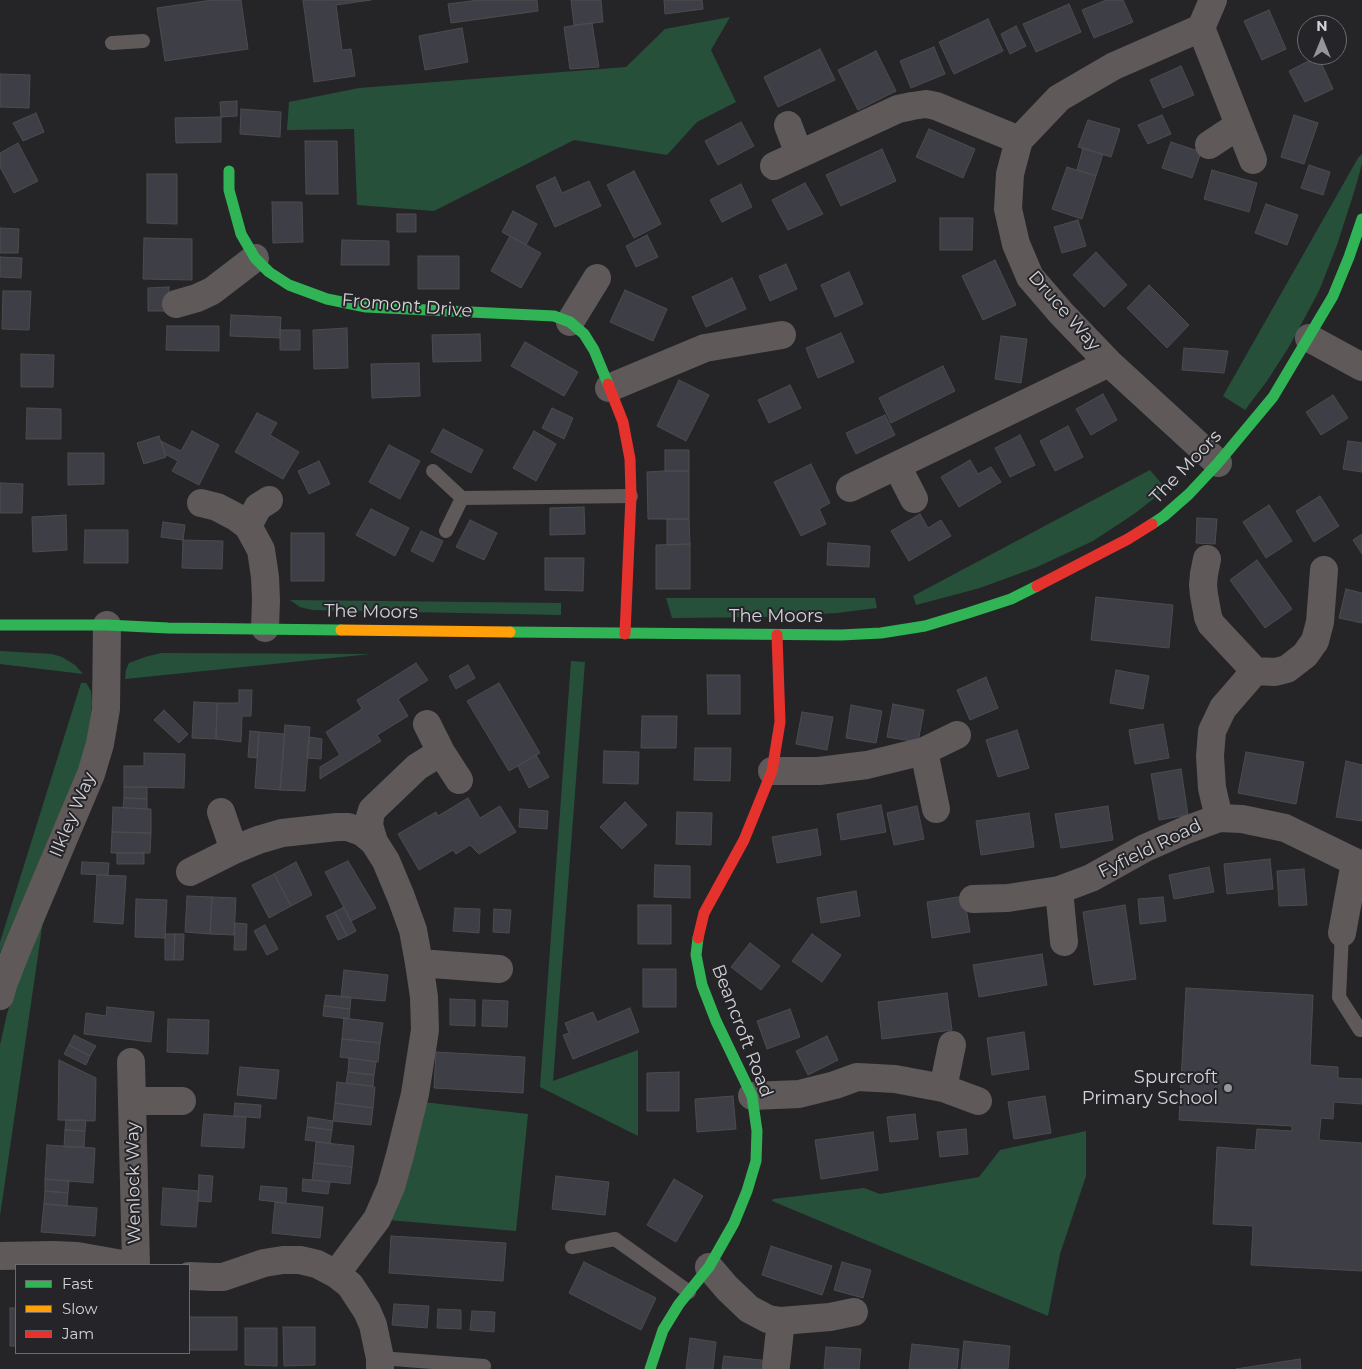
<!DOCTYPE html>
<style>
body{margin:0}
#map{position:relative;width:1362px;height:1369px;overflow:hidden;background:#252528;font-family:Montserrat,sans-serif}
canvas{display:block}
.legend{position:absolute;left:15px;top:1264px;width:175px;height:90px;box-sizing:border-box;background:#242429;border:1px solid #6a6a6f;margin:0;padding:6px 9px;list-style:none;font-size:15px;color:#d3d3d7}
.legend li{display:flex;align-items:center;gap:10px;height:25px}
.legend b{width:25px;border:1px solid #6a6a6f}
.north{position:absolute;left:1297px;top:15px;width:50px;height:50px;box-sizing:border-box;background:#242429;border:1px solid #6a6a6f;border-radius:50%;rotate:0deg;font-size:14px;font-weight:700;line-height:20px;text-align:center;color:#d3d3d7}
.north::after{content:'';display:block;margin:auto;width:18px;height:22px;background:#96969a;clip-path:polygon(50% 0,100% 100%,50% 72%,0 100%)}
</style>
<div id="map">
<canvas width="1362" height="1369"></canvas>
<ul class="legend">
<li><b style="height:6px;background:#30b455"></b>Fast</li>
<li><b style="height:6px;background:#ff9f0a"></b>Slow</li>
<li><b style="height:6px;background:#e5322d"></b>Jam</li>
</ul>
<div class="north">N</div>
</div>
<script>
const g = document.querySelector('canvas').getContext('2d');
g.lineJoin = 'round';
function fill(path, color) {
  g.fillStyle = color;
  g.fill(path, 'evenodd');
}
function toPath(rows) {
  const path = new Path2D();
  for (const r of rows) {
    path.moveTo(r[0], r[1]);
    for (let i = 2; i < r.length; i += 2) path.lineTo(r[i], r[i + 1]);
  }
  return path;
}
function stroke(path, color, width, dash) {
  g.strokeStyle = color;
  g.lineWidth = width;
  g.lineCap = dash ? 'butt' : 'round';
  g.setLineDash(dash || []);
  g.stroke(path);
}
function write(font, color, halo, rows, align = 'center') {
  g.font = font + ' Montserrat,sans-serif';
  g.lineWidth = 4;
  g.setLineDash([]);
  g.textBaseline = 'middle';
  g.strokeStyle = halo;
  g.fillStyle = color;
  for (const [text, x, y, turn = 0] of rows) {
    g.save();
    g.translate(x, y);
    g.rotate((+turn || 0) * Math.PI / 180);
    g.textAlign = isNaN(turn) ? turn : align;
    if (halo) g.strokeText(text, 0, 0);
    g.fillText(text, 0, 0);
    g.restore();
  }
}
fill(toPath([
 [730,17,711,50,736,102,697,122,667,155,574,140,434,211,357,205,354,129,287,130,289,102,359,88,626,67,665,29],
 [1362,154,1362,164,1355,189,1337,245,1319,291,1290,345,1267,381,1245,410,1223,396,1358,158],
 [1150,470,1166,489,1134,514,1093,541,1037,567,980,588,916,605,913,596],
 [666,598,875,598,877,608,837,613,770,617,672,618],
 [290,600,561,603,561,615,312,610,300,607],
 [0,651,52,654,62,657,75,665,83,674,0,664],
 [161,653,371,654,125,679,126,670,129,663,145,657],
 [571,661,585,662,553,1081,638,1050,638,1136,540,1087],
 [81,683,86,683,91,691,92,703,90,723,87,744,77,773,0,953,0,942],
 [44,914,0,1216,0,1045,7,1014,20,972],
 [414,1101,528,1114,516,1231,377,1219],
 [1086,1131,1086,1176,1060,1254,1048,1316,772,1201,773,1199,864,1188,880,1194,979,1177,1000,1150]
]), '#27503b');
const building = toPath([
 [212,0,241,0,248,49,165,61,157,8,212,0],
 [303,0,371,0,336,5,342,50,351,49,355,76,314,82,303,0],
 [479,0,537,0,538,11,451,23,448,4,479,0],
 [571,0,601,0,603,22,574,25,571,0],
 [664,0,702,0,703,9,665,14,664,0],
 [1106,0,1123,0,1133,22,1094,38,1082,10,1106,0],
 [1069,4,1081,32,1036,52,1023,24,1069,4],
 [1269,10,1286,49,1262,60,1244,21,1269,10],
 [988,19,1003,51,954,74,939,42,988,19],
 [592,23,599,67,570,69,564,27,592,23],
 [1016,26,1026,46,1010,54,1001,34,1016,26],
 [462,28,468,62,425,70,419,36,462,28],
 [934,47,945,74,911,88,900,61,934,47],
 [820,49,835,80,778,107,764,77,820,49],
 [876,51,896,91,858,110,838,70,876,51],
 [1318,56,1333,89,1305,102,1289,71,1318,56],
 [1181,66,1194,95,1163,108,1150,80,1181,66],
 [0,74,30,75,29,108,0,107,0,74],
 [237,101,237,116,221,117,220,102,237,101],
 [241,109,281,112,280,137,240,134,241,109],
 [36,113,44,132,23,141,13,123,36,113],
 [1162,115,1171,134,1148,144,1138,125,1162,115],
 [1294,115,1318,123,1304,164,1281,157,1294,115],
 [221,117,221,142,176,143,175,118,221,117],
 [1088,120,1120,129,1111,157,1078,147,1088,120],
 [741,122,754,146,718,165,705,141,741,122],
 [929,129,975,149,963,178,916,157,929,129],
 [305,141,337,141,338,194,306,194,305,141],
 [1171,142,1201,152,1192,178,1162,168,1171,142],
 [18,143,38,181,14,193,0,167,0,153,18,143],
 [1083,148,1103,154,1096,176,1077,170,1083,148],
 [882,149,896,181,841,206,826,175,882,149],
 [1309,165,1330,172,1323,195,1301,188,1309,165],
 [1067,167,1096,176,1082,219,1052,209,1067,167],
 [1212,170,1257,183,1249,212,1204,199,1212,170],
 [634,171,661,224,634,238,607,185,634,171],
 [147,174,177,174,177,224,147,223,147,174],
 [555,177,562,193,589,181,601,206,555,227,536,186,555,177],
 [805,183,823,214,788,230,772,200,805,183],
 [741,184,752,207,722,222,710,200,741,184],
 [272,202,302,202,303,242,273,243,272,202],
 [1266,204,1298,215,1287,245,1255,233,1266,204],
 [513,211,537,224,526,245,502,232,513,211],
 [397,214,416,214,416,232,397,232,397,214],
 [940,218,973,218,972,250,940,250,940,218],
 [1078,220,1086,246,1062,253,1054,227,1078,220],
 [0,228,19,229,18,253,0,253,0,228],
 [647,235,658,257,636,267,626,246,647,235],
 [510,236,541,253,521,288,491,271,510,236],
 [144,238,192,239,192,280,143,279,144,238],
 [342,240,389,241,389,265,341,265,342,240],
 [1096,252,1127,285,1104,307,1073,275,1096,252],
 [418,256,459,256,459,289,418,289,418,256],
 [0,257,22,258,21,278,0,277,0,257],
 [995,260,1016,305,983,320,962,276,995,260],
 [786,264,797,289,770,301,759,276,786,264],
 [849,272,863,304,835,317,821,285,849,272],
 [732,278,746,309,706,327,692,297,732,278],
 [1149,285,1189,325,1167,348,1127,308,1149,285],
 [169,287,169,311,148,311,148,288,169,287],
 [625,290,667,309,653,341,610,322,625,290],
 [3,291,31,291,29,330,2,329,3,291],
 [231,315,281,317,280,338,230,336,231,315],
 [167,326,219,326,219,351,166,350,167,326],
 [347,328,348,368,314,369,313,330,347,328],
 [280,330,300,330,300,350,280,350,280,330],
 [841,333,854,362,818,378,806,348,841,333],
 [480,334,481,361,433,362,432,335,480,334],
 [1001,336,1027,339,1021,383,995,379,1001,336],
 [525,342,578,372,564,396,511,366,525,342],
 [1184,348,1228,351,1224,373,1182,370,1184,348],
 [21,354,54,355,53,387,21,387,21,354],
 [419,363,420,396,372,398,371,364,419,363],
 [943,366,955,391,891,423,879,398,943,366],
 [679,380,709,395,686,441,657,426,679,380],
 [790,385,801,408,769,423,758,400,790,385],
 [1103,394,1117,420,1091,435,1076,409,1103,394],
 [1333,395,1348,418,1321,435,1306,412,1333,395],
 [27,408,61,409,61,439,26,439,27,408],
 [552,408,573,418,564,439,542,428,552,408],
 [257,413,277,423,270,435,299,452,283,479,235,452,257,413],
 [885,415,895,435,856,454,846,433,885,415],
 [1068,426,1083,457,1055,471,1040,441,1068,426],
 [443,429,483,450,471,473,431,452,443,429],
 [192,431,219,445,199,485,172,471,178,461,165,454,161,441,181,451,192,431],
 [534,431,556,444,536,481,513,468,534,431],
 [1020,435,1035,465,1010,477,995,448,1020,435],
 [159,436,166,457,144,464,137,443,159,436],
 [1348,441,1362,443,1362,472,1343,469,1348,441],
 [389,445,420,461,400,499,369,482,389,445],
 [665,450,689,450,689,471,665,471,665,450],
 [68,453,104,453,104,484,68,485,68,453],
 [970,460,978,474,991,467,1001,482,959,507,941,477,970,460],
 [319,461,330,484,309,494,298,471,319,461],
 [811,464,830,503,819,509,826,524,801,536,774,482,811,464],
 [665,471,689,471,689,519,648,519,647,472,665,471],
 [0,483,23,484,22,513,0,513,0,483],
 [1320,496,1339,526,1314,542,1296,511,1320,496],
 [1269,505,1292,541,1266,558,1243,522,1269,505],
 [584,507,585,534,550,535,550,508,584,507],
 [371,509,409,528,395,556,356,535,371,509],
 [920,514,928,528,941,520,951,536,909,561,891,531,920,514],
 [66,515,67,550,33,552,32,517,66,515],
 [1197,518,1217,519,1215,544,1196,543,1197,518],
 [667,519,689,519,690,544,667,545,667,519],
 [470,520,497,533,484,560,456,547,470,520],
 [163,522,185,525,183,540,161,537,163,522],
 [85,530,128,530,128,563,84,563,85,530],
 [421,531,443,541,433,562,411,551,421,531],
 [291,533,324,533,324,581,291,581,291,533],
 [1362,534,1362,554,1353,540,1362,534],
 [183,540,223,541,222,569,182,568,183,540],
 [828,543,870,546,869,567,827,565,828,543],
 [690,544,690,589,656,589,656,545,690,544],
 [545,558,584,558,583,591,545,590,545,558],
 [1257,560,1292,609,1265,628,1230,580,1257,560],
 [1346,589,1362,593,1362,623,1339,618,1346,589],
 [1096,597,1173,605,1169,648,1091,640,1096,597],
 [416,663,428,680,398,699,408,716,377,735,381,741,320,779,320,767,340,755,326,732,362,709,357,700,416,663],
 [468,665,475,678,456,689,449,676,468,665],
 [1116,670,1149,676,1143,709,1110,703,1116,670],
 [707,675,740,675,740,714,708,714,707,675],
 [986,677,998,708,970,720,957,690,986,677],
 [499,683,540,753,509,771,467,701,499,683],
 [239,690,252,690,251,716,242,716,241,742,216,739,217,703,239,703,239,690],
 [194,702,217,703,216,739,192,738,194,702],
 [893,704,924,710,918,742,887,737,893,704],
 [851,705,882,711,876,743,846,738,851,705],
 [164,710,188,734,179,743,154,720,164,710],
 [802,712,833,717,827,750,796,744,802,712],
 [642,716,677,716,676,748,641,748,642,716],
 [1163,724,1169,758,1135,764,1129,730,1163,724],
 [285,725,310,727,305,791,280,790,285,725],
 [1017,730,1029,768,998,777,986,740,1017,730],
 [250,731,259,732,257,758,248,757,250,731],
 [259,732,285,734,280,790,255,788,259,732],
 [309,737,322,739,321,759,307,758,309,737],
 [695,748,731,748,730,781,694,780,695,748],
 [604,751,639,752,638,784,603,783,604,751],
 [1246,752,1304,762,1296,804,1238,793,1246,752],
 [144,753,185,754,184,788,124,787,124,766,144,766,144,753],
 [536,755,549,777,529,788,518,766,536,755],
 [1346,761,1362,765,1362,821,1336,817,1346,761],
 [1181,769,1188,815,1159,820,1151,774,1181,769],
 [124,787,147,787,147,799,124,798,124,787],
 [124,798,147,799,147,809,123,808,124,798],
 [468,798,480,818,500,806,516,832,479,854,470,845,456,854,453,850,419,870,398,834,436,812,438,816,468,798],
 [625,802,647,825,622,849,600,827,625,802],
 [881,805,886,832,841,840,837,814,881,805],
 [917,806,924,839,894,845,887,813,917,806],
 [1108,806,1113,840,1061,848,1055,814,1108,806],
 [113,807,151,809,151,833,112,832,113,807],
 [520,809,548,811,547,829,519,827,520,809],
 [677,812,712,813,711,845,676,844,677,812],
 [1029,813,1034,847,981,855,976,821,1029,813],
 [817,829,821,855,777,863,772,837,817,829],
 [112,832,151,833,150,853,111,853,112,832],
 [117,853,144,853,144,864,117,864,117,853],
 [1270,859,1273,889,1227,894,1224,864,1270,859],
 [348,861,376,908,351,921,325,872,348,861],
 [82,862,109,863,108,875,81,874,82,862],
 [296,862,312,895,291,906,274,874,296,862],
 [655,865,690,866,690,898,654,897,655,865],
 [1209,867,1214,892,1174,899,1169,875,1209,867],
 [1304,869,1307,905,1279,906,1277,871,1304,869],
 [274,874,291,906,269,918,252,885,274,874],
 [97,875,126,876,123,924,94,922,97,875],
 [856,891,860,916,821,923,817,898,856,891],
 [187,896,212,897,210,934,185,932,187,896],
 [964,896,970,932,932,938,927,902,964,896],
 [212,897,236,898,234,935,210,934,212,897],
 [1163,897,1166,921,1140,924,1138,899,1163,897],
 [136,899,167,900,165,938,135,937,136,899],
 [638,905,671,905,671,944,638,944,638,905],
 [1125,905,1136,979,1094,985,1083,912,1125,905],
 [344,907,356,931,347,936,335,912,344,907],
 [455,908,480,909,479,933,453,931,455,908],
 [494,909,511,910,509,933,493,932,494,909],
 [335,912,347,936,338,940,326,916,335,912],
 [235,923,247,924,246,950,234,950,235,923],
 [265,925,278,949,267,955,254,931,265,925],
 [165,934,175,934,174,960,165,960,165,934],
 [175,934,184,934,183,960,174,960,175,934],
 [812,934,841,955,822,982,792,961,812,934],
 [750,943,780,966,761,990,731,967,750,943],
 [1042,954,1047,985,979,997,973,965,1042,954],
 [643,969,676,969,676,1007,643,1007,643,969],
 [344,970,388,975,385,1001,341,997,344,970],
 [1186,988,1313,995,1310,1065,1338,1067,1338,1078,1362,1079,1362,1104,1334,1102,1333,1119,1321,1118,1319,1140,1362,1143,1362,1271,1251,1265,1253,1226,1213,1224,1217,1147,1255,1150,1257,1129,1292,1131,1292,1126,1179,1120,1186,988],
 [947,993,952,1030,882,1039,878,1002,947,993],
 [326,995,351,997,350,1009,324,1006,326,995],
 [450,999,475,1000,475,1026,450,1025,450,999],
 [483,1000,508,1001,507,1027,482,1026,483,1000],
 [324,1006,350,1009,349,1019,323,1016,324,1006],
 [107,1007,154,1012,151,1042,84,1034,86,1013,106,1016,107,1007],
 [630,1008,639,1032,573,1059,563,1035,569,1033,565,1023,593,1012,597,1022,630,1008],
 [790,1009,800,1037,767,1049,757,1021,790,1009],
 [344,1018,383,1023,380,1043,342,1039,344,1018],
 [168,1019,209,1020,208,1054,167,1052,168,1019],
 [1024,1032,1029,1069,992,1075,987,1038,1024,1032],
 [74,1035,96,1046,90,1056,69,1045,74,1035],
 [827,1036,838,1060,808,1075,796,1051,827,1036],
 [342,1039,380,1043,378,1062,340,1057,342,1039],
 [69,1045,90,1056,86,1065,64,1054,69,1045],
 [436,1052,525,1057,523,1093,434,1088,436,1052],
 [349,1058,376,1062,374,1075,348,1072,349,1058],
 [59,1060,96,1078,95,1121,58,1120,59,1060],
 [240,1067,279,1070,276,1099,237,1095,240,1067],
 [348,1072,374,1075,373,1086,346,1083,348,1072],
 [679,1072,679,1111,647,1111,647,1073,679,1072],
 [337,1082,375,1087,373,1108,335,1103,337,1082],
 [733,1096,736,1129,697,1132,695,1099,733,1096],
 [1045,1096,1051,1133,1014,1139,1008,1102,1045,1096],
 [235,1103,261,1105,260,1118,234,1116,235,1103],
 [335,1103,373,1108,371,1125,333,1121,335,1103],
 [204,1114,246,1117,244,1148,201,1146,204,1114],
 [915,1114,918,1139,890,1142,887,1117,915,1114],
 [308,1117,333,1121,332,1130,307,1127,308,1117],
 [66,1120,86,1120,85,1131,65,1130,66,1120],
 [307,1127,332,1130,330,1143,305,1140,307,1127],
 [966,1129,968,1154,940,1157,937,1132,966,1129],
 [65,1130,85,1131,84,1147,64,1147,65,1130],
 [873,1132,878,1170,821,1179,815,1140,873,1132],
 [316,1142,354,1146,352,1167,314,1163,316,1142],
 [47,1145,95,1148,93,1183,45,1179,47,1145],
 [314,1163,352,1167,350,1184,312,1180,314,1163],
 [199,1175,213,1176,211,1202,198,1201,199,1175],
 [556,1176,609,1182,605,1215,552,1209,556,1176],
 [45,1179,69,1181,68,1193,45,1191,45,1179],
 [303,1179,330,1182,328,1194,302,1191,303,1179],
 [674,1179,703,1196,676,1242,647,1225,674,1179],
 [261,1186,287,1188,286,1203,259,1200,261,1186],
 [163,1188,199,1191,196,1227,161,1225,163,1188],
 [45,1191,68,1193,67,1206,44,1204,45,1191],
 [275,1202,323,1207,320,1238,272,1233,275,1202],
 [44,1204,97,1208,95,1236,41,1232,44,1204],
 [391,1236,506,1243,503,1281,389,1273,391,1236],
 [771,1246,832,1266,822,1295,762,1275,771,1246],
 [584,1262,656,1298,641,1330,569,1293,584,1262],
 [842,1262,871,1270,863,1298,834,1290,842,1262],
 [394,1304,429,1306,427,1328,392,1325,394,1304],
 [10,1308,16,1308,16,1346,10,1346,10,1308],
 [438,1309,461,1310,461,1329,437,1328,438,1309],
 [472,1311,495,1312,494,1332,470,1330,472,1311],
 [189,1317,237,1317,237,1350,189,1350,189,1317],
 [283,1327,315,1327,315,1365,284,1366,283,1327],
 [245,1328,277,1328,277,1366,245,1365,245,1328],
 [690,1338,716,1342,713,1369,686,1369,690,1338],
 [964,1341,1010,1346,1008,1369,961,1369,964,1341],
 [912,1344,959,1349,957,1369,909,1369,912,1344],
 [826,1347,861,1349,859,1369,824,1369,826,1347],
 [724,1356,770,1361,769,1369,722,1369,724,1356],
 [1300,1359,1301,1369,1236,1369,1300,1359]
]);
fill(building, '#3e3e47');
stroke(building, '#4c4c4e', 1);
stroke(toPath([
 [112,43,143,41],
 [433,471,462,498,631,496],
 [446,531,462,498],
 [1342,933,1339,997,1360,1030],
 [572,1247,615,1239,689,1292],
 [380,1358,484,1366]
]), '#60595a', 14);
stroke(toPath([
 [1213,0,1201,28,1114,66,1059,98,1019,140,1010,174,1008,209,1016,244,1030,277,1061,313,1109,363,1218,463],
 [1201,28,1253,160],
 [788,125,799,154],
 [1209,145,1239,125],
 [774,166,898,109,912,106,926,104,936,106,1019,140],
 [176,304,197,298,212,291,255,258],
 [570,322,597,278],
 [1309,338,1362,367],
 [609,388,705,348,782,335],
 [897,466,914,499],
 [850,488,1109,363],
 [201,503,217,507,236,517,248,526,261,550,265,577,266,600,265,628],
 [248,526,258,507,269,500],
 [1207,559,1204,574,1203,585,1204,595,1208,617,1211,624,1255,671],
 [427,724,441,752],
 [772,771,819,771,867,765,924,751],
 [936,809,924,751,957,735],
 [221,812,234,850],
 [1219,818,1212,788,1210,756,1212,731,1223,708,1255,671,1275,672,1287,669,1305,655,1315,641,1320,622,1324,570],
 [374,842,369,825,370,817,372,810,417,767,441,752,459,780],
 [190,872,234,850,258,840,282,833,337,827,348,827,362,832,374,842,386,861,401,897,413,930,419,963,424,997,425,1030,415,1094,400,1155,391,1187,377,1219,336,1274],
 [1059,890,1064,942],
 [973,899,1008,898,1059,890,1091,878,1145,848,1186,830,1219,818,1242,819,1285,828,1355,862],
 [1342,933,1355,862],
 [419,963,499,969],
 [0,996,3,985,17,949,91,774,100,744,106,709,107,625],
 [131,1062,136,1265],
 [943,1088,952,1045],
 [752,1096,799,1094,835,1085,857,1077,895,1079,943,1088,978,1101],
 [133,1101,182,1101],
 [0,1256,53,1255,77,1256,128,1265],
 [709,1267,727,1288,749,1309,768,1319,781,1321,830,1317,854,1312],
 [189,1276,212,1277,223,1277,264,1263,283,1260,300,1260,317,1264,336,1274,350,1285,367,1311,373,1325,380,1358,380,1369],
 [776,1366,781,1321]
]), '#60595a', 28);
stroke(toPath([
 [229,171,229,190,241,234,255,258,269,272,289,285,327,299,366,307,554,316,570,322,584,334,594,350,608,384],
 [1152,524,1164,516,1189,494,1218,463,1273,397,1333,296,1349,257,1362,219],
 [0,625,107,625,168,628,341,630],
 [510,632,841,635,881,633,925,626,968,613,1011,599,1037,586],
 [650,1369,663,1330,679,1304,709,1267,734,1223,747,1191,756,1161,757,1131,752,1096,716,1021,702,985,696,955,698,938]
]), '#30b455', 11);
stroke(toPath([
 [341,630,510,632]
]), '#ff9f0a', 11);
stroke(toPath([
 [608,384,623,422,630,459,631,496,625,634],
 [1037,586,1128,539,1152,524],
 [698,938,704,913,744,840,772,771,780,722,777,635]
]), '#e5322d', 11);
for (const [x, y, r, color] of [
 [1228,1088,5,"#96969a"]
]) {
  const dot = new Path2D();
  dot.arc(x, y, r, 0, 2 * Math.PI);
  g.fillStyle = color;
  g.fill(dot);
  stroke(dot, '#242429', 2);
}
write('18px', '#d3d3d7', '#242429', [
 ["Fromont Drive",407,306,5],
 ["Druce Way",1064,311,49],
 ["The Moors",1186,467,-46],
 ["The Moors",371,612,1],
 ["The Moors",776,617],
 ["Ilkley Way",73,815,-67],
 ["Fyfield Road",1150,849,-26],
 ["Beancroft Road",742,1031,69],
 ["Wenlock Way",134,1183,-91]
]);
write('18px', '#d3d3d7', '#242429', [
 ["Spurcroft",1218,1078],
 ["Primary School",1218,1099]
], 'right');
</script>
